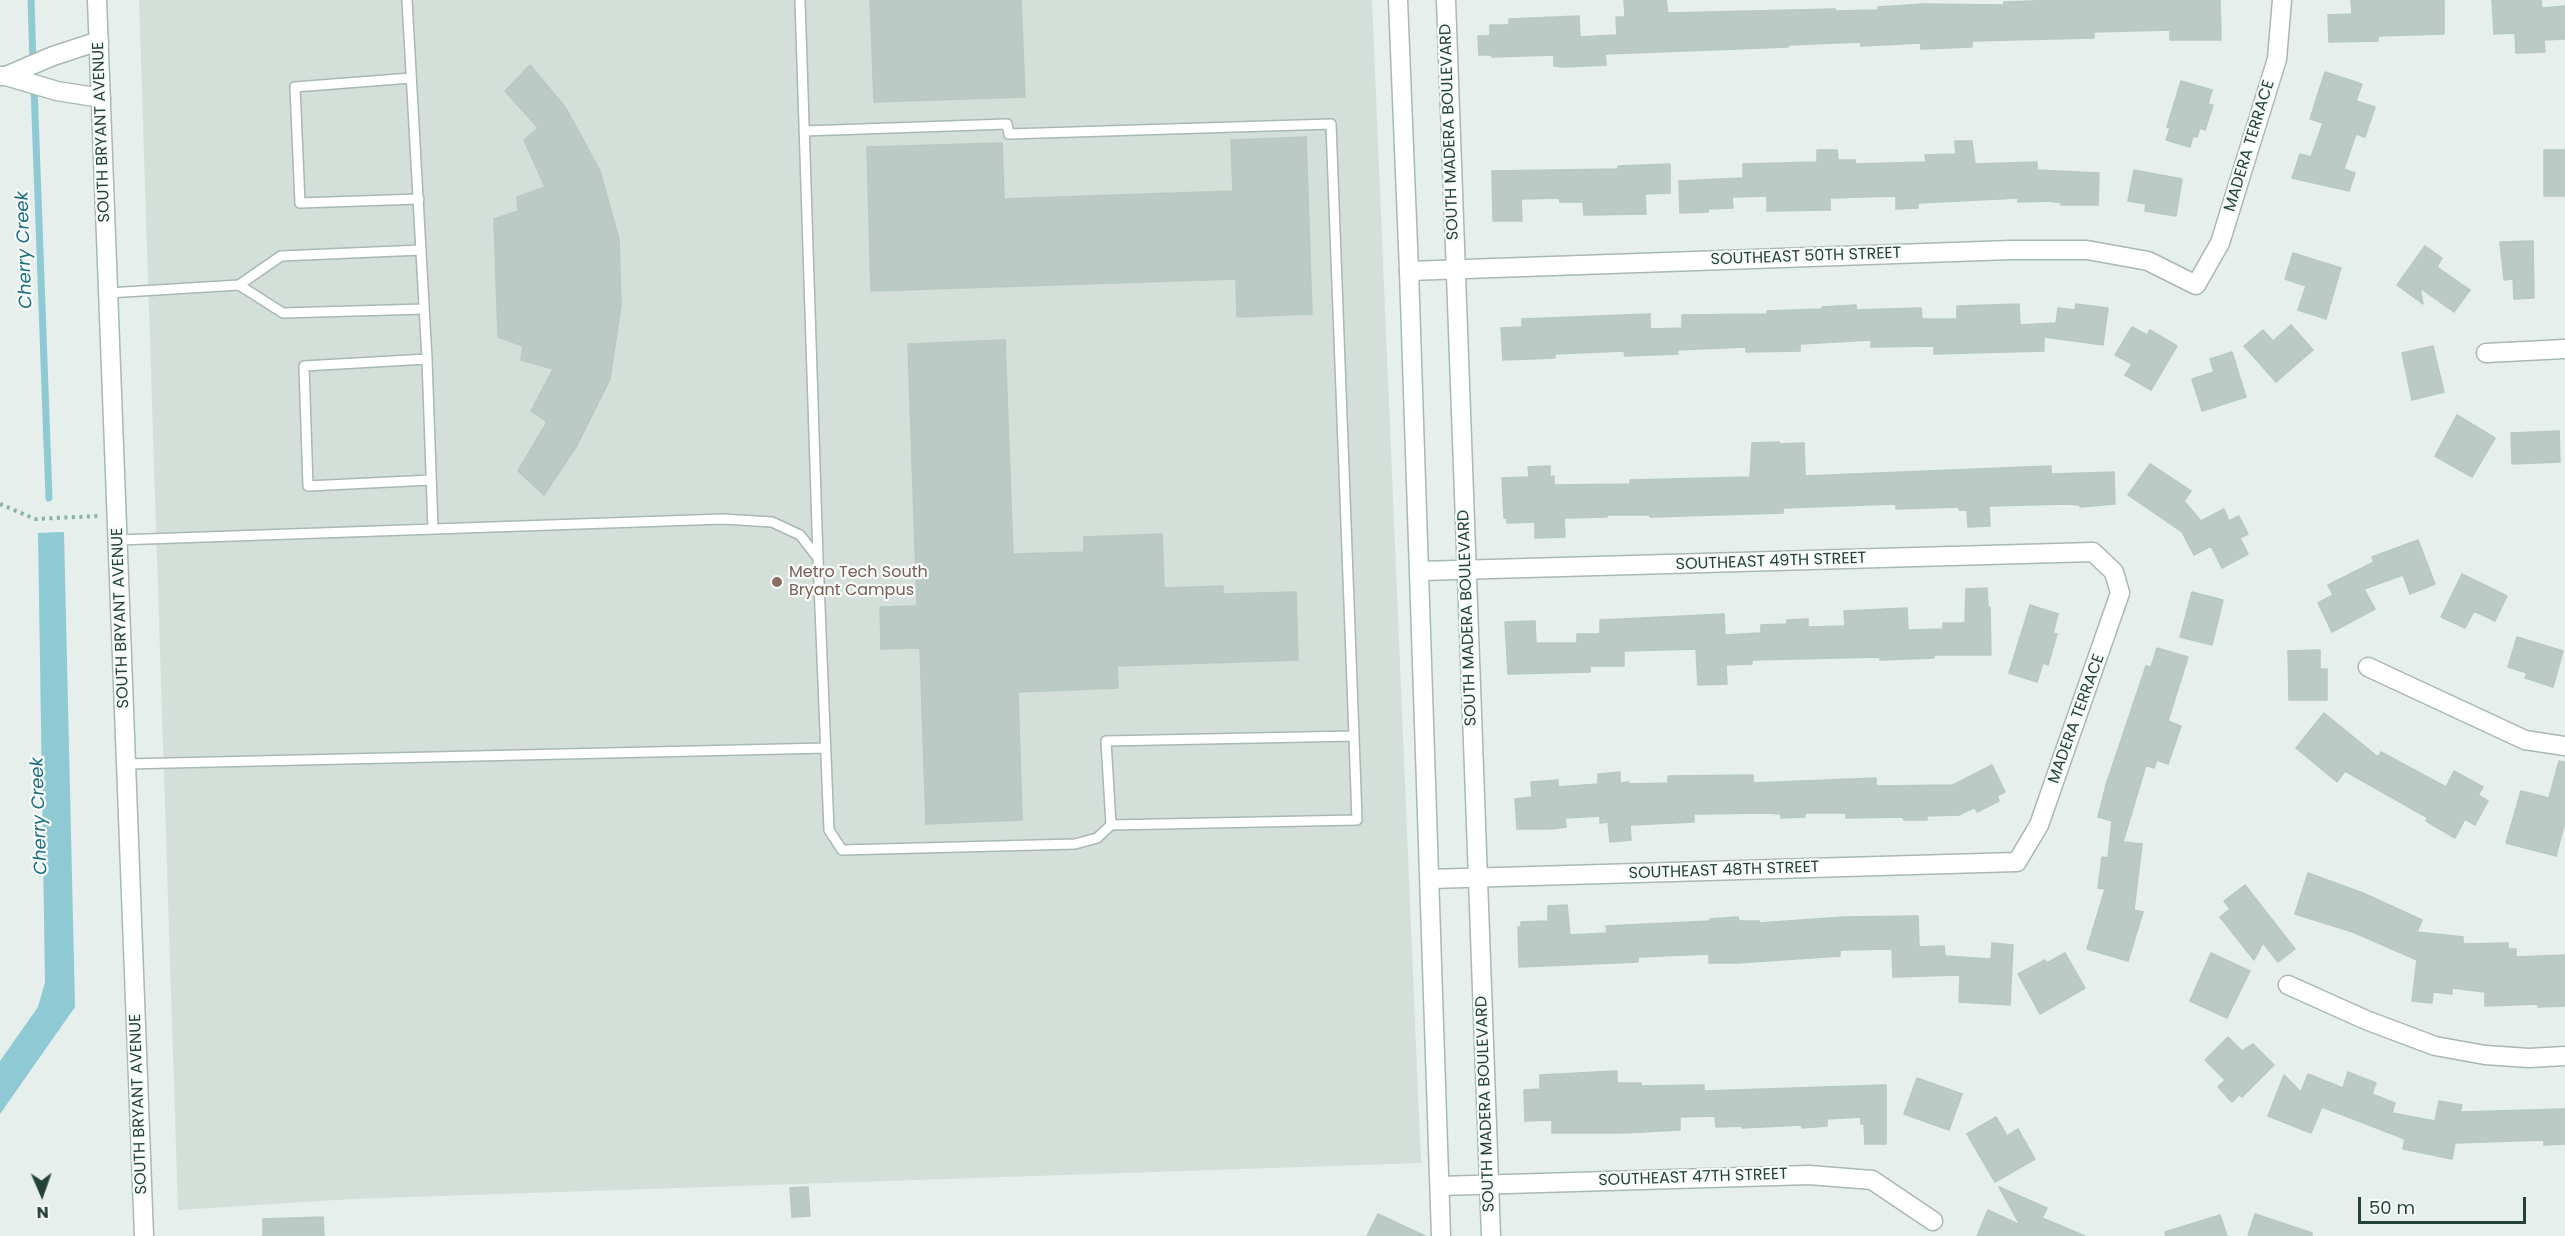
<!DOCTYPE html>
<style>
body{margin:0}
#map{position:relative;width:2565px;height:1236px;overflow:hidden;background:#e6efeb;font-family:Poppins,sans-serif}
canvas{display:block}
.north{position:absolute;left:12px;top:1164px;width:60px;height:60px;-webkit-text-stroke:4px #f7fbf9;paint-order:stroke;rotate:178deg;font-size:16px;font-weight:700;line-height:24px;text-align:center;color:#24423a}
.north::after{content:'';display:block;margin:auto;width:21px;height:27px;background:#24423a;clip-path:polygon(50% 0,100% 100%,50% 72%,0 100%)}
.scale{position:absolute;left:2358px;top:1197px;width:168px;height:27px;box-sizing:border-box;border:3px solid #24423a;border-top:0;padding-left:8px;font-size:18px;line-height:21px;white-space:nowrap;color:#24423a;-webkit-text-stroke:4px #f7fbf9;paint-order:stroke}
</style>
<div id="map">
<canvas width="2565" height="1236"></canvas>
<div class="north">N</div>
<div class="scale">50 m</div>
</div>
<script>
const g = document.querySelector('canvas').getContext('2d');
g.lineJoin = 'round';
function fill(path, color) {
  g.fillStyle = color;
  g.fill(path, 'evenodd');
}
function toPath(rows) {
  const path = new Path2D();
  for (const r of rows) {
    path.moveTo(r[0], r[1]);
    for (let i = 2; i < r.length; i += 2) path.lineTo(r[i], r[i + 1]);
  }
  return path;
}
function stroke(path, color, width, dash) {
  g.strokeStyle = color;
  g.lineWidth = width;
  g.lineCap = dash ? 'butt' : 'round';
  g.setLineDash(dash || []);
  g.stroke(path);
}
function write(font, color, halo, rows, align = 'center') {
  g.font = font + ' Poppins,sans-serif';
  g.lineWidth = 4.5;
  g.setLineDash([]);
  g.textBaseline = 'middle';
  g.strokeStyle = halo;
  g.fillStyle = color;
  for (const [text, x, y, turn = 0] of rows) {
    g.save();
    g.translate(x, y);
    g.rotate((+turn || 0) * Math.PI / 180);
    g.textAlign = isNaN(turn) ? turn : align;
    if (halo) g.strokeText(text, 0, 0);
    g.fillText(text, 0, 0);
    g.restore();
  }
}
fill(toPath([
 [139,0,1372,0,1421,1163,352,1199,178,1210]
]), '#d4dfda');
fill(toPath([
 [64,532,75,1007,0,1114,0,1061,38,1007,45,982,38,533]
]), '#8ec9d4');
stroke(toPath([
 [31,0,33,63],
 [34,87,49,498]
]), '#8ec9d4', 7);
const building = toPath([
 [870,0,1021,0,1025,97,874,102,870,0],
 [1624,0,1666,0,1668,13,1835,9,1835,11,1878,10,1878,7,1923,4,2004,5,2004,2,2062,0,2220,0,2221,40,2170,40,2170,30,2094,32,2094,38,1972,41,1972,47,1921,49,1921,43,1861,46,1861,42,1788,45,1788,47,1605,54,1606,65,1565,67,1554,66,1554,55,1492,57,1492,55,1479,55,1478,36,1490,36,1490,25,1509,25,1509,19,1579,16,1580,37,1617,35,1616,17,1625,17,1624,0],
 [2351,0,2444,0,2444,34,2378,36,2378,41,2329,42,2328,15,2352,14,2351,0],
 [2492,0,2541,0,2542,8,2565,6,2565,39,2544,40,2545,52,2516,53,2515,33,2494,34,2492,0],
 [530,65,566,108,600,171,619,239,621,306,610,379,576,447,544,495,518,471,547,422,531,411,553,369,521,360,523,346,498,337,494,219,518,211,517,197,545,187,524,140,538,128,505,91,530,65],
 [2325,72,2362,84,2356,101,2375,107,2365,137,2356,134,2344,169,2355,173,2349,191,2292,178,2300,154,2311,157,2323,123,2310,119,2325,72],
 [2181,81,2212,90,2208,104,2213,105,2205,130,2200,128,2197,137,2193,136,2190,147,2166,140,2170,128,2167,127,2181,81],
 [1306,137,1312,314,1237,317,1236,279,871,291,867,147,1002,143,1004,199,1233,191,1231,140,1306,137],
 [1955,141,1972,141,1975,164,2037,162,2037,170,2099,173,2098,205,2061,205,2062,203,2050,201,2018,202,2018,198,1918,203,1918,208,1896,209,1896,196,1830,198,1830,210,1767,211,1767,196,1732,197,1733,208,1708,209,1708,212,1680,213,1679,181,1743,178,1743,164,1817,162,1817,150,1837,150,1838,160,1855,160,1855,164,1926,162,1925,155,1956,154,1955,141],
 [2544,150,2565,150,2565,196,2544,196,2544,150],
 [1670,164,1670,193,1645,194,1646,214,1584,215,1583,202,1560,202,1559,198,1521,199,1522,221,1493,221,1492,171,1618,169,1618,166,1670,164],
 [2134,170,2182,179,2176,216,2145,211,2146,204,2128,201,2134,170],
 [2533,241,2534,298,2514,299,2513,279,2504,280,2500,242,2533,241],
 [2425,246,2442,258,2437,267,2470,290,2454,312,2420,288,2423,304,2397,285,2425,246],
 [2293,253,2341,268,2326,319,2298,310,2306,286,2285,279,2293,253],
 [2019,304,2020,325,2056,323,2058,308,2075,310,2076,304,2108,308,2103,345,2044,337,2044,351,1934,354,1934,346,1871,347,1871,340,1800,344,1800,351,1746,352,1746,347,1677,350,1678,354,1625,356,1624,351,1555,354,1555,358,1503,360,1501,328,1522,327,1522,319,1650,314,1650,329,1682,328,1682,315,1767,314,1767,311,1822,309,1822,307,1856,305,1856,310,1921,308,1922,319,1957,319,1957,306,2019,304],
 [2291,325,2313,350,2276,382,2244,346,2263,330,2273,341,2291,325],
 [2132,327,2147,335,2150,330,2177,346,2151,390,2125,375,2132,364,2115,355,2132,327],
 [1005,340,1013,554,1084,552,1084,537,1162,534,1164,588,1223,586,1223,594,1296,592,1298,660,1117,666,1118,688,1018,692,1022,820,926,824,920,648,881,649,880,607,917,606,908,344,1005,340],
 [2433,346,2444,392,2412,400,2402,353,2433,346],
 [2232,352,2246,397,2202,411,2192,379,2214,372,2210,359,2232,352],
 [2457,415,2495,438,2472,477,2435,456,2457,415],
 [2559,431,2560,462,2512,464,2511,433,2559,431],
 [1779,442,1779,444,1804,443,1805,476,2051,466,2051,474,2114,472,2115,504,2080,507,2080,505,2067,504,1989,506,1990,526,1968,527,1967,510,1959,510,1959,507,1896,509,1896,504,1783,508,1783,513,1650,517,1650,515,1607,515,1607,517,1564,518,1565,537,1535,538,1535,522,1507,523,1507,518,1504,518,1502,478,1529,477,1528,467,1550,466,1550,477,1554,476,1554,485,1630,484,1630,480,1750,477,1752,443,1779,442],
 [2150,464,2191,491,2184,501,2201,521,2224,509,2229,521,2239,516,2248,534,2240,538,2248,554,2222,568,2211,546,2194,555,2182,532,2128,495,2150,464],
 [2418,540,2435,584,2410,594,2403,575,2364,589,2375,609,2332,632,2318,603,2333,595,2328,585,2374,562,2372,557,2418,540],
 [2462,574,2507,596,2495,621,2474,611,2465,628,2441,617,2462,574],
 [1987,588,1988,607,1990,607,1991,655,1934,655,1934,658,1880,660,1880,657,1752,660,1752,664,1726,665,1727,684,1698,685,1696,649,1624,651,1624,666,1590,666,1590,672,1508,674,1505,622,1535,621,1536,643,1577,643,1577,634,1600,634,1600,620,1724,614,1725,635,1761,633,1761,625,1787,624,1787,620,1808,619,1808,627,1845,626,1844,611,1907,608,1908,630,1943,629,1943,623,1965,623,1966,589,1987,588],
 [2192,592,2223,600,2212,645,2180,637,2192,592],
 [2030,605,2058,614,2053,633,2057,634,2048,665,2043,663,2037,682,2009,673,2030,605],
 [2517,637,2563,651,2553,687,2525,678,2527,673,2508,667,2517,637],
 [2157,648,2188,657,2168,721,2181,726,2168,764,2157,760,2154,768,2146,765,2123,842,2142,844,2134,910,2143,912,2128,961,2087,949,2105,889,2098,888,2102,857,2108,858,2112,821,2098,817,2106,785,2146,666,2151,667,2157,648],
 [2320,650,2320,669,2327,669,2327,700,2289,700,2288,651,2320,650],
 [2324,713,2378,757,2381,752,2446,787,2454,771,2483,787,2478,795,2488,801,2475,825,2465,819,2455,838,2426,821,2428,818,2345,771,2337,782,2296,748,2324,713],
 [2559,761,2565,762,2565,822,2556,856,2506,843,2521,791,2549,798,2559,761],
 [1992,765,2005,792,1997,796,1999,801,1977,812,1975,807,1959,815,1927,816,1927,820,1904,820,1903,817,1846,818,1846,813,1805,813,1805,817,1781,818,1781,814,1767,813,1694,814,1694,822,1630,825,1631,840,1610,842,1608,822,1600,823,1600,816,1565,818,1566,827,1551,829,1517,829,1515,799,1532,797,1531,782,1558,780,1558,787,1598,784,1598,774,1620,772,1620,783,1629,782,1629,784,1668,783,1668,776,1753,775,1753,783,1876,778,1876,786,1953,785,1992,765],
 [2308,873,2363,893,2422,920,2417,932,2463,937,2463,944,2508,943,2508,949,2516,949,2516,957,2565,955,2565,1006,2538,1007,2538,1004,2485,1006,2485,992,2452,988,2452,994,2433,992,2432,1003,2412,1001,2417,960,2353,932,2295,914,2308,873],
 [2245,885,2295,949,2278,962,2263,943,2254,960,2220,917,2230,909,2224,901,2245,885],
 [1567,905,1570,935,1607,933,1606,926,1710,921,1710,919,1738,917,1739,921,1759,921,1759,923,1844,917,1918,916,1919,947,1944,946,1945,956,1991,959,1992,943,2013,945,2010,1005,1959,1002,1960,975,1893,977,1892,949,1840,950,1840,956,1737,963,1709,963,1709,954,1638,957,1638,962,1519,967,1518,927,1521,927,1521,922,1548,921,1548,906,1567,905],
 [2065,953,2085,988,2040,1014,2018,974,2045,960,2047,963,2065,953],
 [2211,953,2250,971,2227,1018,2190,1001,2211,953],
 [2228,1037,2242,1051,2253,1044,2274,1065,2242,1097,2239,1095,2232,1102,2218,1087,2225,1080,2205,1060,2228,1037],
 [1617,1071,1617,1083,1641,1083,1641,1086,1704,1085,1704,1091,1886,1085,1886,1144,1865,1144,1864,1124,1861,1124,1861,1117,1827,1119,1827,1126,1802,1128,1802,1125,1742,1128,1742,1126,1716,1127,1715,1116,1680,1117,1680,1130,1622,1133,1552,1133,1552,1120,1525,1121,1524,1090,1540,1089,1540,1075,1617,1071],
 [2348,1072,2376,1083,2372,1094,2395,1103,2392,1113,2435,1121,2439,1101,2462,1105,2460,1112,2565,1109,2565,1144,2544,1145,2544,1140,2455,1143,2452,1159,2403,1149,2405,1139,2322,1107,2311,1133,2268,1116,2284,1075,2301,1092,2308,1074,2343,1088,2348,1072],
 [1917,1078,1962,1094,1949,1130,1904,1114,1917,1078],
 [1996,1117,2007,1136,2018,1129,2035,1159,1995,1182,1967,1134,1996,1117],
 [808,1187,810,1216,792,1217,790,1188,808,1187],
 [1999,1187,2047,1208,2042,1218,2085,1236,1977,1236,1988,1210,2020,1225,1999,1187],
 [1378,1214,1425,1236,1367,1236,1378,1214],
 [2255,1214,2312,1233,2312,1236,2248,1236,2255,1214],
 [2220,1215,2227,1236,2166,1236,2165,1232,2220,1215],
 [323,1217,324,1236,263,1236,263,1219,323,1217]
]);
fill(building, '#bbcac4');
stroke(building, '#b8c9c2', 1.5);
const lane = toPath([
 [407,0,427,359,433,529],
 [800,0,818,558,829,830,842,850,1075,844,1097,838,1111,825,1106,741,1354,736,1331,124,1009,134,1007,124,804,131],
 [411,78,295,87,300,203,419,199],
 [239,285,283,313,424,309],
 [108,293,239,285,281,256,421,250],
 [427,359,304,366,308,486,431,480],
 [118,540,723,519,772,522,800,535,818,558],
 [126,764,826,748],
 [1111,825,1357,820,1354,736]
]);
const street = toPath([
 [0,76,6,76,57,91,101,98],
 [6,76,53,56,99,41],
 [1409,271,2011,250,2087,250,2148,261,2196,285,2220,243,2277,59,2282,0],
 [2486,353,2565,349],
 [1420,571,2093,552,2114,572,2120,593,2039,825,2017,862,1430,879],
 [2368,667,2525,740,2565,746],
 [2288,985,2366,1020,2435,1046,2485,1055,2529,1058,2565,1056],
 [1440,1186,1809,1175,1872,1180,1933,1221]
]);
const secondary = toPath([
 [97,0,144,1236],
 [1398,0,1409,271,1441,1236],
 [1446,0,1491,1236]
]);
stroke(lane, '#a8b8b2', 12);
stroke(street, '#a8b8b2', 21);
stroke(secondary, '#a4bbb3', 21);
stroke(toPath([
 [0,504,35,519,98,516]
]), '#86b3a5', 4, [3, 4.5]);
stroke(lane, '#fff', 9);
stroke(street, '#fff', 18);
stroke(secondary, '#fff', 18);
for (const [x, y, r, color] of [
 [777,582,6,"#8d6e63"]
]) {
  const dot = new Path2D();
  dot.arc(x, y, r, 0, 2 * Math.PI);
  g.fillStyle = color;
  g.fill(dot);
  stroke(dot, '#f7fbf9', 2);
}
write('16px', '#24423a', '#f7fbf9', [
 ["SOUTH BRYANT AVENUE",102,132,-92],
 ["SOUTH MADERA BOULEVARD",1450,132,-92],
 ["MADERA TERRACE",2250,146,-73],
 ["SOUTHEAST 50TH STREET",1806,257,-2],
 ["SOUTHEAST 49TH STREET",1771,562,-2],
 ["SOUTH BRYANT AVENUE",121,618,-92],
 ["SOUTH MADERA BOULEVARD",1468,618,-92],
 ["MADERA TERRACE",2077,719,-70],
 ["SOUTHEAST 48TH STREET",1724,871,-2],
 ["SOUTH BRYANT AVENUE",139,1104,-92],
 ["SOUTH MADERA BOULEVARD",1486,1104,-92],
 ["SOUTHEAST 47TH STREET",1693,1178,-2]
]);
write('16px', '#785e54', '#f7fbf9', [
 ["Metro Tech South",789,573],
 ["Bryant Campus",789,591]
], 'left');
write('italic 18px', '#1c6f80', '#f7fbf9', [
 ["Cherry Creek",25,250,-92],
 ["Cherry Creek",40,816,-92]
]);
</script>
